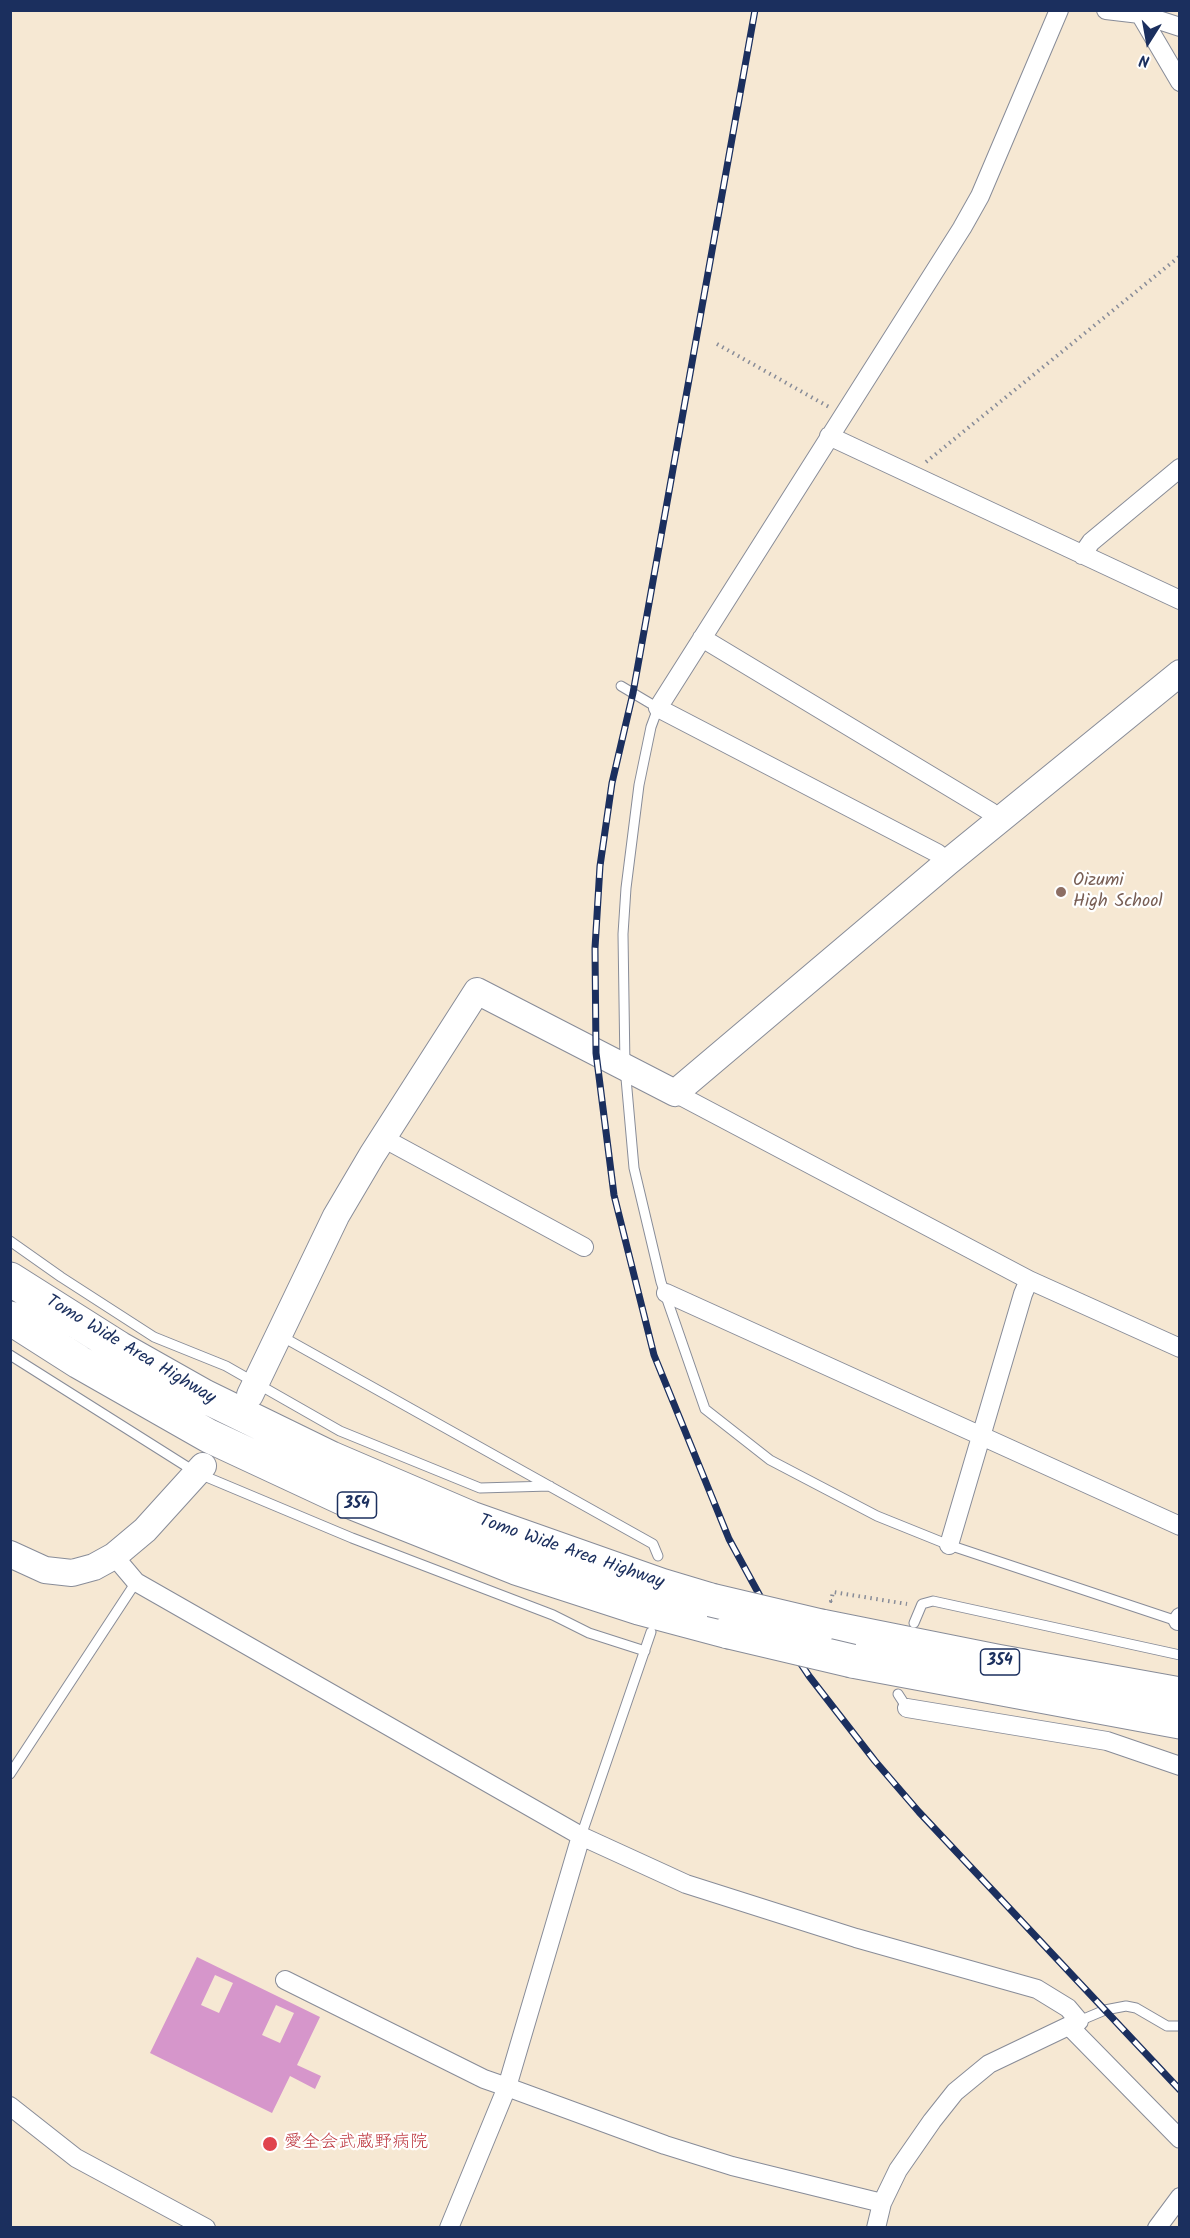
<!DOCTYPE html>
<meta charset="utf-8">
<style>
body{margin:0}
#map{position:relative;width:1190px;height:2238px;overflow:hidden;background:#f6e8d3;font-family:Kalam,sans-serif}
canvas{display:block}
.frame{position:absolute;inset:0;border:12px solid #1b2f5e;pointer-events:none}
.north{position:absolute;left:1118px;top:12px;width:60px;height:60px;-webkit-text-stroke:4px #fff;paint-order:stroke;rotate:191deg;font-size:16px;font-weight:700;line-height:24px;text-align:center;color:#1b2f5e}
.north::after{content:'';display:block;margin:auto;width:21px;height:27px;background:#1b2f5e;clip-path:polygon(50% 0,100% 100%,50% 72%,0 100%)}
</style>
<div id="map">
<canvas width="1190" height="2238"></canvas>
<div class="frame"></div>
<div class="north">N</div>
</div>
<script>
const g = document.querySelector('canvas').getContext('2d');
g.lineJoin = 'round';
function fill(path, color) {
  g.fillStyle = color;
  g.fill(path, 'evenodd');
}
function toPath(rows) {
  const path = new Path2D();
  for (const r of rows) {
    path.moveTo(r[0], r[1]);
    for (let i = 2; i < r.length; i += 2) path.lineTo(r[i], r[i + 1]);
  }
  return path;
}
function stroke(path, color, width, dash) {
  g.strokeStyle = color;
  g.lineWidth = width;
  g.lineCap = dash ? 'butt' : 'round';
  g.setLineDash(dash || []);
  g.stroke(path);
}
function write(font, color, halo, rows, align = 'center') {
  g.font = font + ' Kalam,"Klee One",sans-serif';
  g.lineWidth = 4.5;
  g.setLineDash([]);
  g.textBaseline = 'middle';
  g.strokeStyle = halo;
  g.fillStyle = color;
  for (const [text, x, y, turn = 0] of rows) {
    g.save();
    g.translate(x, y);
    g.rotate((+turn || 0) * Math.PI / 180);
    g.textAlign = isNaN(turn) ? turn : align;
    if (halo) g.strokeText(text, 0, 0);
    g.fillText(text, 0, 0);
    g.restore();
  }
}
fill(toPath([
 [197,1957,320,2017,297,2065,321,2076,315,2089,290,2076,272,2113,150,2053],
 [215,1975,233,1983,219,2013,201,2005],
 [276,2005,294,2013,280,2043,262,2035]
]), '#d696cb');
const lane = toPath([
 [621,686,658,708,651,727,639,785,626,888,623,934,625,1067,634,1168,661,1282,705,1409,770,1460,877,1516,949,1545,1180,1622],
 [10,1241,61,1277,154,1337,226,1366,340,1431,480,1488,550,1486],
 [281,1336,653,1544,658,1556],
 [10,1355,197,1473,352,1538,553,1615,589,1633,645,1651],
 [914,1623,922,1604,933,1601,1180,1655],
 [898,1694,907,1708],
 [10,1774,136,1582],
 [581,1836,651,1632],
 [1079,2021,1105,2010,1126,2006,1136,2008,1167,2026,1180,2026]
]);
const street = toPath([
 [1106,10,1140,14,1180,27],
 [1140,14,1180,82],
 [829,436,1180,600],
 [1082,555,1091,542,1180,468],
 [702,638,991,812],
 [948,862,937,853,658,708,962,228,980,196,1059,10],
 [675,1093,1029,1280,1180,1348],
 [383,1138,584,1247],
 [666,1293,1180,1526],
 [949,1545,1023,1294,1029,1280],
 [114,1556,136,1582,581,1836,686,1884,856,1938,1037,1989,1068,2008,1079,2021,989,2064,955,2092,932,2121,898,2170,882,2203,876,2228],
 [1178,1621,1180,1617],
 [907,1708,1107,1741,1180,1766],
 [285,1980,484,2079,507,2087,665,2145,732,2166,882,2203],
 [1069,2026,1180,2139],
 [10,2106,76,2158,206,2228],
 [449,2228,507,2087,581,1836],
 [1157,2228,1180,2197]
]);
const secondary = toPath([
 [250,1395,336,1216,372,1155,477,991,675,1093,948,862,1180,673],
 [10,1554,45,1570,72,1573,94,1567,114,1556,145,1530,203,1466]
]);
const highway = toPath([
 [10,1279,119,1348,204,1396,331,1458,471,1518,661,1585,711,1600],
 [10,1318,79,1362,209,1436,355,1504,516,1568,639,1608,729,1632],
 [821,1626,996,1661,1180,1694],
 [852,1661,1180,1722]
]);
stroke(lane, '#888c98', 11);
stroke(street, '#888c98', 20);
stroke(secondary, '#888c98', 28);
stroke(highway, '#888c98', 35);
stroke(toPath([
 [717,344,829,407],
 [926,462,1180,256],
 [832,1601,831,1601,833,1592,907,1604]
]), '#888c98', 4, [1.5, 4.5]);
stroke(lane, '#fff', 9);
stroke(street, '#fff', 18);
stroke(secondary, '#fff', 26);
stroke(highway, '#fff', 33);
const rail = toPath([
 [755,10,633,693,612,783,600,866,595,948,596,1053,614,1195,654,1355,729,1539,779,1631,809,1676,875,1761,919,1812,1180,2090]
]);
stroke(rail, '#1b2f5e', 7);
stroke(rail, '#fff', 4.5, [14]);
const highwayBridge = toPath([
 [711,1600,821,1626],
 [729,1632,852,1661]
]);
stroke(highwayBridge, '#888c98', 35, []);
stroke(highwayBridge, '#fff', 33);
for (const [x, y, r, color] of [
 [1061,892,6,"#8d6e63"],
 [270,2144,8,"#e0444e"]
]) {
  const dot = new Path2D();
  dot.arc(x, y, r, 0, 2 * Math.PI);
  g.fillStyle = color;
  g.fill(dot);
  stroke(dot, '#fff', 2);
}
for (const [x, y, w] of [
 [357,1505,39],
 [1000,1662,39]
]) {
  const box = new Path2D();
  box.roundRect(x - w / 2, y - 13, w, 26, 4.5);
  g.fillStyle = '#fff';
  g.fill(box);
  stroke(box, '#1b2f5e', 1.5);
}
write('bold 16px', '#1b2f5e', null, [
 ["354",357,1505],
 ["354",1000,1662]
]);
write('18px', '#785e54', '#fff', [
 ["Oizumi",1073,882],
 ["High School",1073,903]
], 'left');
write('18px', '#1b2f5e', '#fff', [
 ["Tomo Wide Area Highway",130,1351,31],
 ["Tomo Wide Area Highway",571,1553,19]
]);
write('18px', '#be3a42', '#fff', [
 ["愛全会武蔵野病院",284,2144]
], 'left');
</script>
